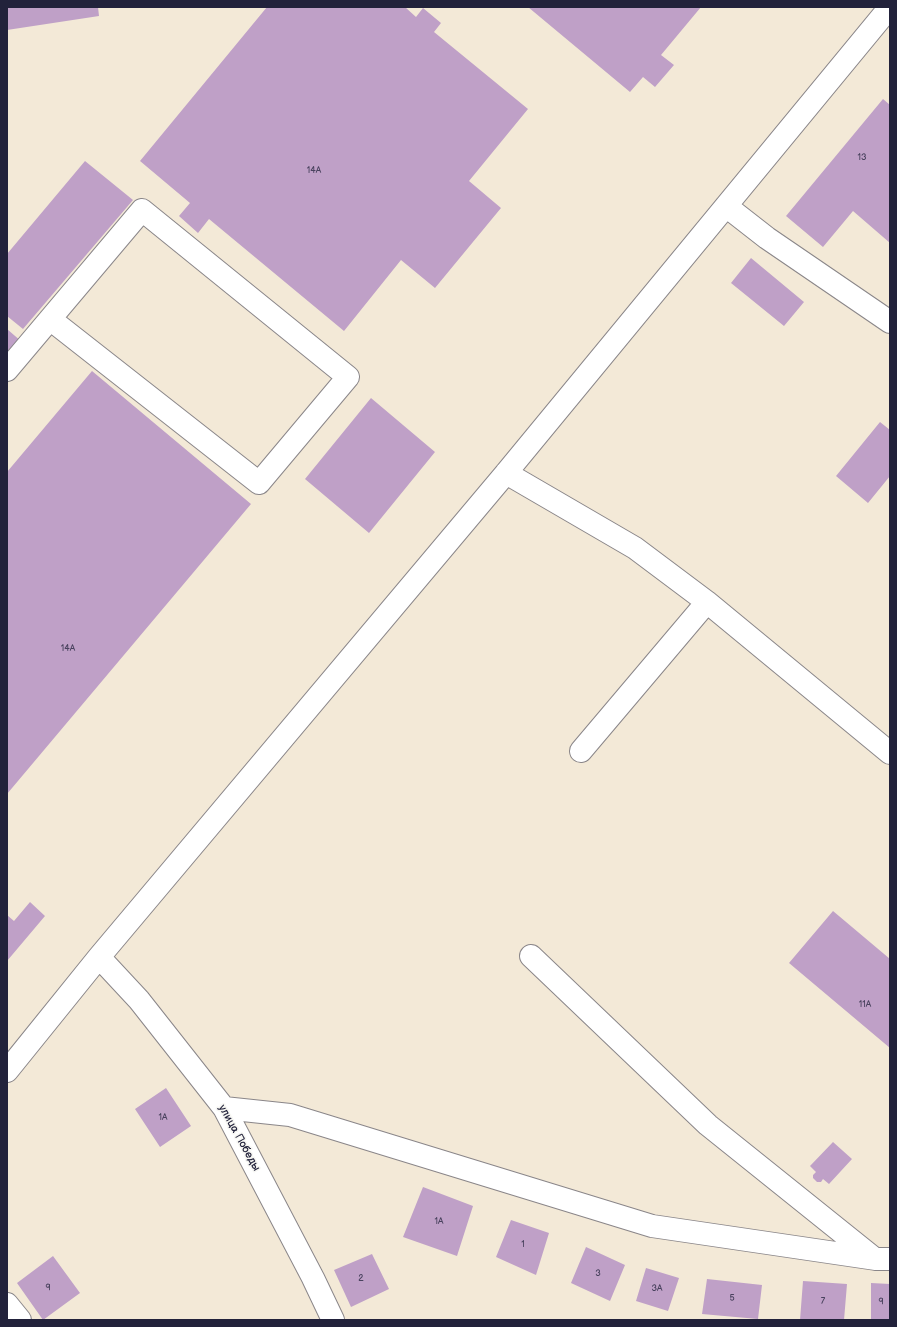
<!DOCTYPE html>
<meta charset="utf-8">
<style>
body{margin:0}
#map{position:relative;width:897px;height:1327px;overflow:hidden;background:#f3e9d7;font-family:"Balsamiq Sans",sans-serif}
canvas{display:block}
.frame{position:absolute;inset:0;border:8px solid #22223b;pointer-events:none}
</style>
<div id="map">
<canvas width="897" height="1327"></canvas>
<div class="frame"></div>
</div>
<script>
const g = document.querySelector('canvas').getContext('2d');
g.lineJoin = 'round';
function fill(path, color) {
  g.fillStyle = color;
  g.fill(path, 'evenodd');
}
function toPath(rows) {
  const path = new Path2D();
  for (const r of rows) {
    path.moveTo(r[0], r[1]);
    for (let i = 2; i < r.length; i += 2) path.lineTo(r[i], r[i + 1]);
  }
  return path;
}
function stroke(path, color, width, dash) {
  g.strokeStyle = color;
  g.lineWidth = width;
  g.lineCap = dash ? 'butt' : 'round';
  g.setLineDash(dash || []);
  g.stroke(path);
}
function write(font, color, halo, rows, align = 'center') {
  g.font = font + ' "Balsamiq Sans",sans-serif';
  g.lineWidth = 3;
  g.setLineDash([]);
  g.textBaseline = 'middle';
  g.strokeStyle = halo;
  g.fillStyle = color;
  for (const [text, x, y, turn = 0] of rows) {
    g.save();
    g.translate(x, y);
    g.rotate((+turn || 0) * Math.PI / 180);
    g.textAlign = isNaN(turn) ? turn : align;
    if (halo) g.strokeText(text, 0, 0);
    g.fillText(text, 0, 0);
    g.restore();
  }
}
fill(toPath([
 [7,7,98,7,99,16,7,30],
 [267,7,405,7,416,17,423,8,441,23,434,32,528,109,469,181,501,208,435,288,401,260,344,331,209,219,198,233,179,216,190,203,140,161],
 [528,7,701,7,661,55,674,65,655,87,643,77,630,92],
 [883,99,890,105,890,243,853,211,823,247,786,216],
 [85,161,133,200,23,329,7,316,7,254],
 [751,258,804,302,784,326,731,283],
 [7,329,22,342,7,359],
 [92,371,251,504,7,794,7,472],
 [371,398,435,452,369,533,305,479],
 [880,422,890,430,890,476,868,503,836,476],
 [30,902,45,916,7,961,7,915,14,921],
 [833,911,890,959,890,1048,789,963],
 [166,1088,191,1126,160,1147,135,1109],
 [833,1142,852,1159,829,1184,823,1179,821,1182,817,1182,813,1178,813,1175,816,1172,810,1166],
 [423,1187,473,1206,457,1256,403,1237],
 [511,1220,549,1233,536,1275,496,1257],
 [586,1247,625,1265,610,1301,571,1283],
 [372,1254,389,1289,351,1307,334,1270],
 [53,1256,80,1293,43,1320,17,1283],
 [646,1268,679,1278,668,1311,636,1301],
 [707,1279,762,1285,758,1319,702,1314],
 [803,1281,847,1284,844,1320,800,1320],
 [871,1283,890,1284,890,1320,871,1320]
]), '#bfa0c7');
const minor = toPath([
 [726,206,767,238,890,322],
 [7,370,142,210,348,377,259,483,50,319],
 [506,473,635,548,707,602,890,753],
 [581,751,707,602],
 [531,956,708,1125,875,1259],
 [99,957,139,1000,224,1108,313,1278,333,1320],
 [7,1071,99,957,506,473,890,7],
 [224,1108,290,1115,652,1226,876,1259,890,1259],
 [7,1304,20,1320]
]);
stroke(minor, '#8a8689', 24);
stroke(minor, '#fff', 22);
write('9px', '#49425e', null, [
 ["13",862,158],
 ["14А",314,171],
 ["14А",68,649],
 ["11А",865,1005],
 ["1А",163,1118],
 ["1А",439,1222],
 ["1",523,1245],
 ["3",598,1274],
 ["2",361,1279],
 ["9",48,1288],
 ["3А",657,1289],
 ["5",732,1299],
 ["7",823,1302],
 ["9",881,1302]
]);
write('11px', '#22223b', '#f6f6f2', [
 ["улица Победы",239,1138,61]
]);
</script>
